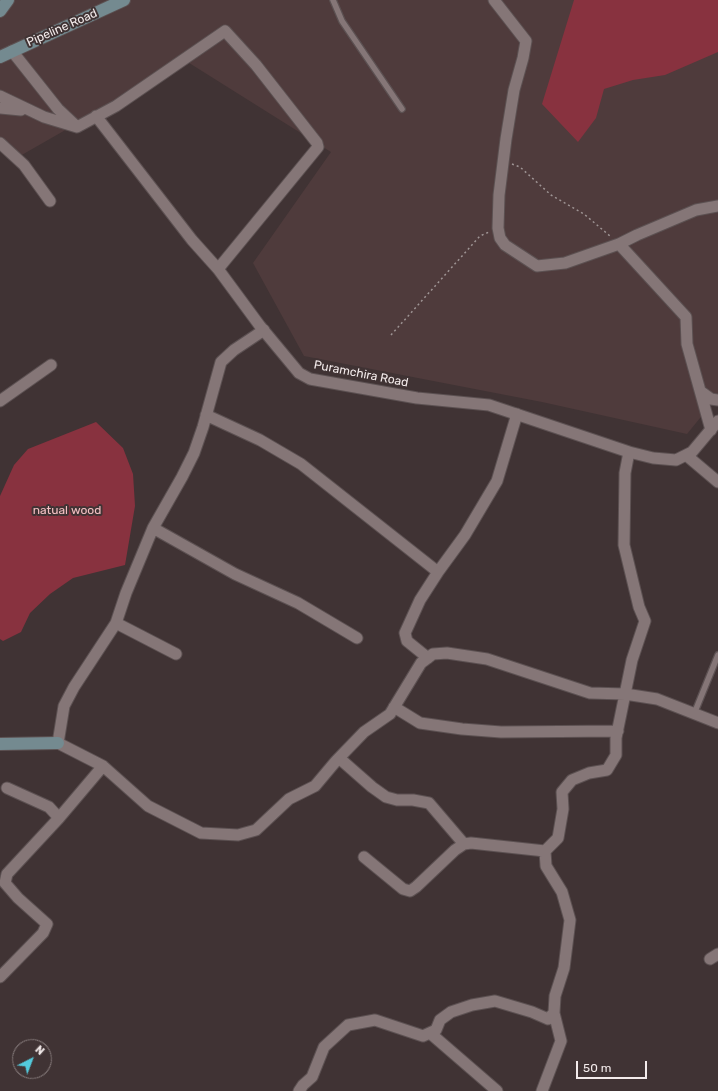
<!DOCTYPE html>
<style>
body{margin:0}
#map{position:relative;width:718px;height:1091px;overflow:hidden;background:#403334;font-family:Rubik,sans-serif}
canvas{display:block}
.north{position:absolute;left:12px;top:1039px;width:40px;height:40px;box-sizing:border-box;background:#403334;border:1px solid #887d7d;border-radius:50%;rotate:42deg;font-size:11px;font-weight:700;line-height:16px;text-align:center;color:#f3ebeb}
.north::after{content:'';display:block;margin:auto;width:14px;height:18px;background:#53cadc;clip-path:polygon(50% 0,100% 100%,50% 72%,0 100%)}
.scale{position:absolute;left:576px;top:1061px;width:71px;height:18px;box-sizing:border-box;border:2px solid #f3ebeb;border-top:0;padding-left:5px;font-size:12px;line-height:14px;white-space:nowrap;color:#f3ebeb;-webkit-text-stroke:3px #403334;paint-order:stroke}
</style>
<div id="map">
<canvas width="718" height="1091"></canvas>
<div class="north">N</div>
<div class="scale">50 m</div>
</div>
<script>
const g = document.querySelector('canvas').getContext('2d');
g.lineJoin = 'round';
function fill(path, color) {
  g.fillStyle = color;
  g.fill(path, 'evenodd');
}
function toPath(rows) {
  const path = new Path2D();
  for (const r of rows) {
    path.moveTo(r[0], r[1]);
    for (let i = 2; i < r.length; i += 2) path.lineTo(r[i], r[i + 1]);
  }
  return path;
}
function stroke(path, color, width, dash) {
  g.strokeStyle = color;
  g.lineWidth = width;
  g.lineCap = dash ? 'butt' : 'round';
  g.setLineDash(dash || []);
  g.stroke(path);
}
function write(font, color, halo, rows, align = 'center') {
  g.font = font + ' Rubik,sans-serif';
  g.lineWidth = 4;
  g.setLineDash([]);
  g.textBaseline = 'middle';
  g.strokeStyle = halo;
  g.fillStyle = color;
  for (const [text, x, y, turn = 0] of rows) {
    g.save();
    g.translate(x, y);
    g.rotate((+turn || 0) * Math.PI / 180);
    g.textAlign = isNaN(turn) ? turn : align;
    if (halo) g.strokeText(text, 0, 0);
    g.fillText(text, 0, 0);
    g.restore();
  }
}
fill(toPath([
 [0,0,718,0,718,396,687,434,542,402,304,356,253,263,331,152,186,61,13,160,0,141]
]), '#4f3b3c');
fill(toPath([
 [574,0,718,0,718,52,665,75,633,80,604,89,596,118,578,142,542,104],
 [96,422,123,448,133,474,135,506,125,565,73,578,50,594,30,613,21,632,3,641,0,639,0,496,14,465,28,449]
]), '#88323f');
const lane = toPath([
 [333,0,342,21,402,109],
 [694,714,718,655]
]);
const street = toPath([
 [494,0,526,41,523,58,514,90,506,139,499,195,498,228,500,238,505,245,537,266,565,263,619,244,637,235,696,210,718,206],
 [12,51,58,109,75,125],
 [0,96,44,117,77,127,116,106,225,31,256,65,317,143,318,147,218,269],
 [0,108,21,110],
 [96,116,192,240,218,269,260,326,299,373,310,379,417,398,489,405,629,452],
 [0,143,24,165,50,201],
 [619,244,686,317,687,344,711,430],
 [264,330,234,350,221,362,203,427,194,453,182,477,153,528,126,593,116,623,74,687,64,706,58,743,103,766,148,806,201,833,238,835,256,830,289,799,315,786,336,761,364,732,390,714,421,663,433,654,447,653,487,659,590,693,625,694,657,699,718,723],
 [700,391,711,399,718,400],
 [0,401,51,365],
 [206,415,260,440,301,464,438,572],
 [686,455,718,482],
 [153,528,235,574,298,603,357,638],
 [116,623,176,654],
 [428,658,407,641,405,633,420,600,438,572,465,535,497,481,517,414],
 [394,707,420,723,462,729,501,732,618,731],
 [339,758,372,787,386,797,397,800,413,800,429,803,464,844],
 [7,788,49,807,59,818],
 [364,857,403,889,410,891,416,887,455,850,464,844,471,843,545,851],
 [710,959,718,954],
 [0,977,43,933,47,924,18,898,5,883,7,874,59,818,103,766],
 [430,1033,497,1091],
 [299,1091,303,1085,312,1077,324,1047,348,1025,375,1020,423,1036,436,1030,440,1020,451,1012,472,1005,495,1001,532,1012,548,1019,554,1013,555,996,564,968,570,920,562,892,546,866,545,851,558,838,563,809,562,792,572,780,589,773,607,770,616,755,616,738,632,660,645,621,639,607,624,545,625,473,629,452,653,458,676,460,692,452,718,421],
 [542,1091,561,1041,554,1013]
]);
const secondary = toPath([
 [0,11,8,0],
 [0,57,124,0],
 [0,744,58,743]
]);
stroke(lane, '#5c5152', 8);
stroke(street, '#5c5152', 13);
stroke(secondary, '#5c5152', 14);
stroke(toPath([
 [512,164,520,167,551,195,584,214,610,236],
 [391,335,480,236,489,232]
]), '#9e9494', 1.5, [2, 3]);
stroke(lane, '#857677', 5.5);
stroke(street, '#857677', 11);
stroke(secondary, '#748a90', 12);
write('12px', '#f3ebeb', '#403334', [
 ["Pipeline Road",62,28,-24],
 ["Puramchira Road",361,374,11]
]);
write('12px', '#f4c0c3', '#403334', [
 ["natual wood",67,511]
]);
</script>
